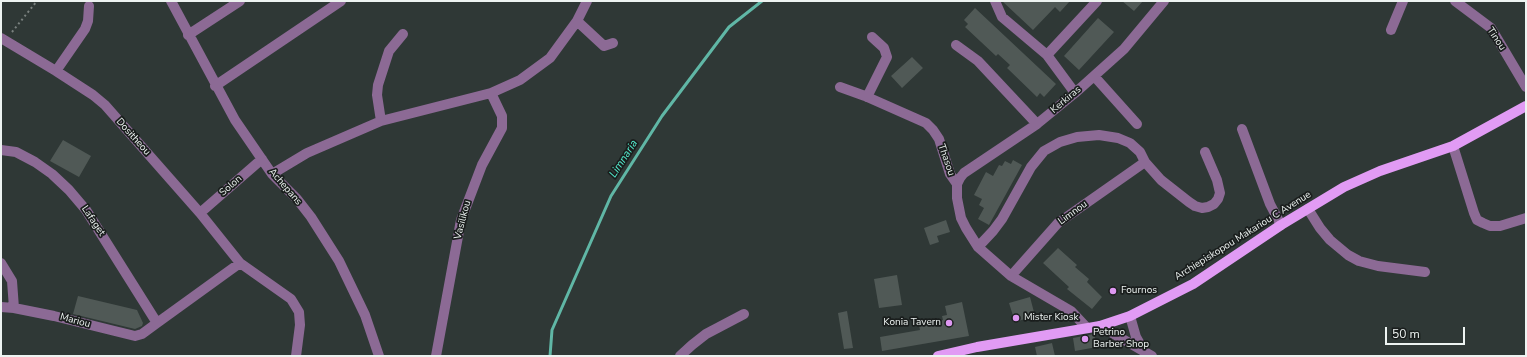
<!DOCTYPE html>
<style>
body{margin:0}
#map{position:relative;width:1527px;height:357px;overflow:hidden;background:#2f3836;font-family:"Nunito Sans",sans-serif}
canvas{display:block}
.frame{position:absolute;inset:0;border:2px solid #edf3f1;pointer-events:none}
.scale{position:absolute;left:1385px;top:327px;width:80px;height:18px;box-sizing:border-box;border:2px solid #edf3f1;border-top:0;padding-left:5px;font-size:12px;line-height:14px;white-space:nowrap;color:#edf3f1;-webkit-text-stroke:3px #1a1e1d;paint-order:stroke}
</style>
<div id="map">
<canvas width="1527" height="357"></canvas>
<div class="frame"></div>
<div class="scale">50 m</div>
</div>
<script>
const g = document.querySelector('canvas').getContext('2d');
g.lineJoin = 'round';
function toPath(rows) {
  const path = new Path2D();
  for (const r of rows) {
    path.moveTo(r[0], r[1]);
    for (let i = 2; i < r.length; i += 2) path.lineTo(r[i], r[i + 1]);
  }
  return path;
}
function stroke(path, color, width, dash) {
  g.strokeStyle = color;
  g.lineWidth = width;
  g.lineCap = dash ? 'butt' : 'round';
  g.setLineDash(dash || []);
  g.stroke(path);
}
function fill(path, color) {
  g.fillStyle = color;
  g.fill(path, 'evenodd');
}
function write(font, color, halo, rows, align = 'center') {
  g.font = font + ' "Nunito Sans",sans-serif';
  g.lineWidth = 3.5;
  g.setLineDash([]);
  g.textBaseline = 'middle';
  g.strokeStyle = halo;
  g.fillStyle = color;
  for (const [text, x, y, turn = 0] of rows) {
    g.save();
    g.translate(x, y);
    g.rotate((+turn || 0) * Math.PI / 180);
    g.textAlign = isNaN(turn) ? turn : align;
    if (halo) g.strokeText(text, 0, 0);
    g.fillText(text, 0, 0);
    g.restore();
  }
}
stroke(toPath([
 [550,356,552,330,611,196,662,116,729,27,762,1]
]), '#60b7a6', 3);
fill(toPath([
 [1002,1,1070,1,1060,12,1055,7,1033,30],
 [1122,1,1143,1,1134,11],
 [975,8,1056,84,1044,97,1040,93,1037,97,1007,68,1010,65,998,54,996,56,965,27,968,24,964,20],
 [1098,18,1114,32,1079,70,1064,56],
 [912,57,923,68,902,88,891,76],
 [63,140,91,156,79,177,50,161],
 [1013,160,1022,165,989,225,978,219,984,208,979,205,982,199,974,195,986,172,993,176,999,165,1002,166,1005,161,1011,164],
 [946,220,950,232,937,236,939,242,930,245,924,228],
 [1058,248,1077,265,1075,267,1089,279,1087,282,1102,297,1092,309,1067,289,1069,287,1043,263],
 [897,275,902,305,879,308,874,279],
 [78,296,137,310,143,323,142,326,135,329,73,314],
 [1030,297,1035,316,1015,322,1009,303],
 [962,302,969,336,882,351,880,337,920,330,919,325,943,320,942,316,947,315,945,306],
 [847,311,853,348,844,349,838,313],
 [1094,334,1097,347,1075,351,1073,338],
 [1052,343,1055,356,1037,356,1035,347]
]), '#505956');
stroke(toPath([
 [12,32,37,1]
]), '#7a817f', 2, [2, 3]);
stroke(toPath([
 [171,1,235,120,272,174,297,199,311,217,339,261,365,315,379,356],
 [995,1,1002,17,1047,55,1075,93],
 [1455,1,1491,28,1526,87],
 [577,21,604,46,613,43],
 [1391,30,1403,1],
 [188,35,240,1],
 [1,38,56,71,93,95,105,105,200,213,240,263,291,299,299,312,300,325,296,356],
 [956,45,978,61,1037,124],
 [1047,55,1097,1],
 [56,71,85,29,88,21,89,6],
 [1094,76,1137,124],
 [215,86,341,1],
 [840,87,865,96,926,123,933,130,939,139,950,174,957,184,957,198,961,218,966,228,978,247,1011,276,1071,311,1087,328],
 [867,97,887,57,884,48,872,37],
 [381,121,377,95,378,85,389,51,403,34],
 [1242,129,1270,204,1281,225],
 [1453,146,1474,213,1477,220,1483,223,1490,226,1500,226,1526,218],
 [1,150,16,152,35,162,52,174,69,190,86,210,157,323],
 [272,174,307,153,381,121,491,93,520,80,550,58,577,21,587,1],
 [957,184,960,178,964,173,1037,124,1075,93,1124,49,1164,1],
 [1308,209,1320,228,1330,240,1348,255,1359,261,1378,266,1425,272],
 [200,213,262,159],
 [978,247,993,231,1002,219,1031,167,1044,151,1060,142,1077,137,1099,135,1118,138,1130,143,1140,152,1145,162,1161,180,1189,202,1195,206,1202,208,1208,207,1214,204,1218,199,1220,193,1217,180,1205,152],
 [1,263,12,281,14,308],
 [1011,276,1058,223,1145,162],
 [1,307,14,308,54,316,135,336,142,334,157,323,240,263],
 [1130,316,1136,337,1144,351],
 [1100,326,1152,356],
 [436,356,461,220,482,165,502,128,502,116,491,93],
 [680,356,692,345,706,334,744,314]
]), '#8c6a95', 10);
stroke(toPath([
 [938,356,977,347,1100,326,1130,316,1193,284,1281,225,1344,187,1380,171,1453,146,1526,106]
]), '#e19bf4', 10);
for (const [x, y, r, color] of [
 [1113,291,4,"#de98f2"],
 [1016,318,4,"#de98f2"],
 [949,323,4,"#de98f2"],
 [1085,339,4,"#de98f2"]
]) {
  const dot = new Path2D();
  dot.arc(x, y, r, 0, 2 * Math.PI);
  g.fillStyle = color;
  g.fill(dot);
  stroke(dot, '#1a1e1d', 1.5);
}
write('10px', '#edf3f1', '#1a1e1d', [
 ["Tinou",1496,39,56],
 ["Kerkiras",1066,100,-40],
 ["Dositheou",133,137,48],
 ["Thasou",946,160,71],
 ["Solon",231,186,-41],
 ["Achepans",285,187,49],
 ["Limnou",1073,213,-36],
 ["Vasilikou",463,220,-75],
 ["Lafaget",93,221,56],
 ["Archiepiskopou Makariou C Avenue",1243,236,-32],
 ["Mariou",75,321,15]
]);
write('10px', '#edf3f1', '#1a1e1d', [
 ["Fournos",1121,291],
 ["Mister Kiosk",1024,318],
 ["Konia Tavern",941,323,"right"],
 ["Petrino",1093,333],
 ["Barber Shop",1093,345]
], 'left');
write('italic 11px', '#55f1d2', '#1a1e1d', [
 ["Limnaria",624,159,-57]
]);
</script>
